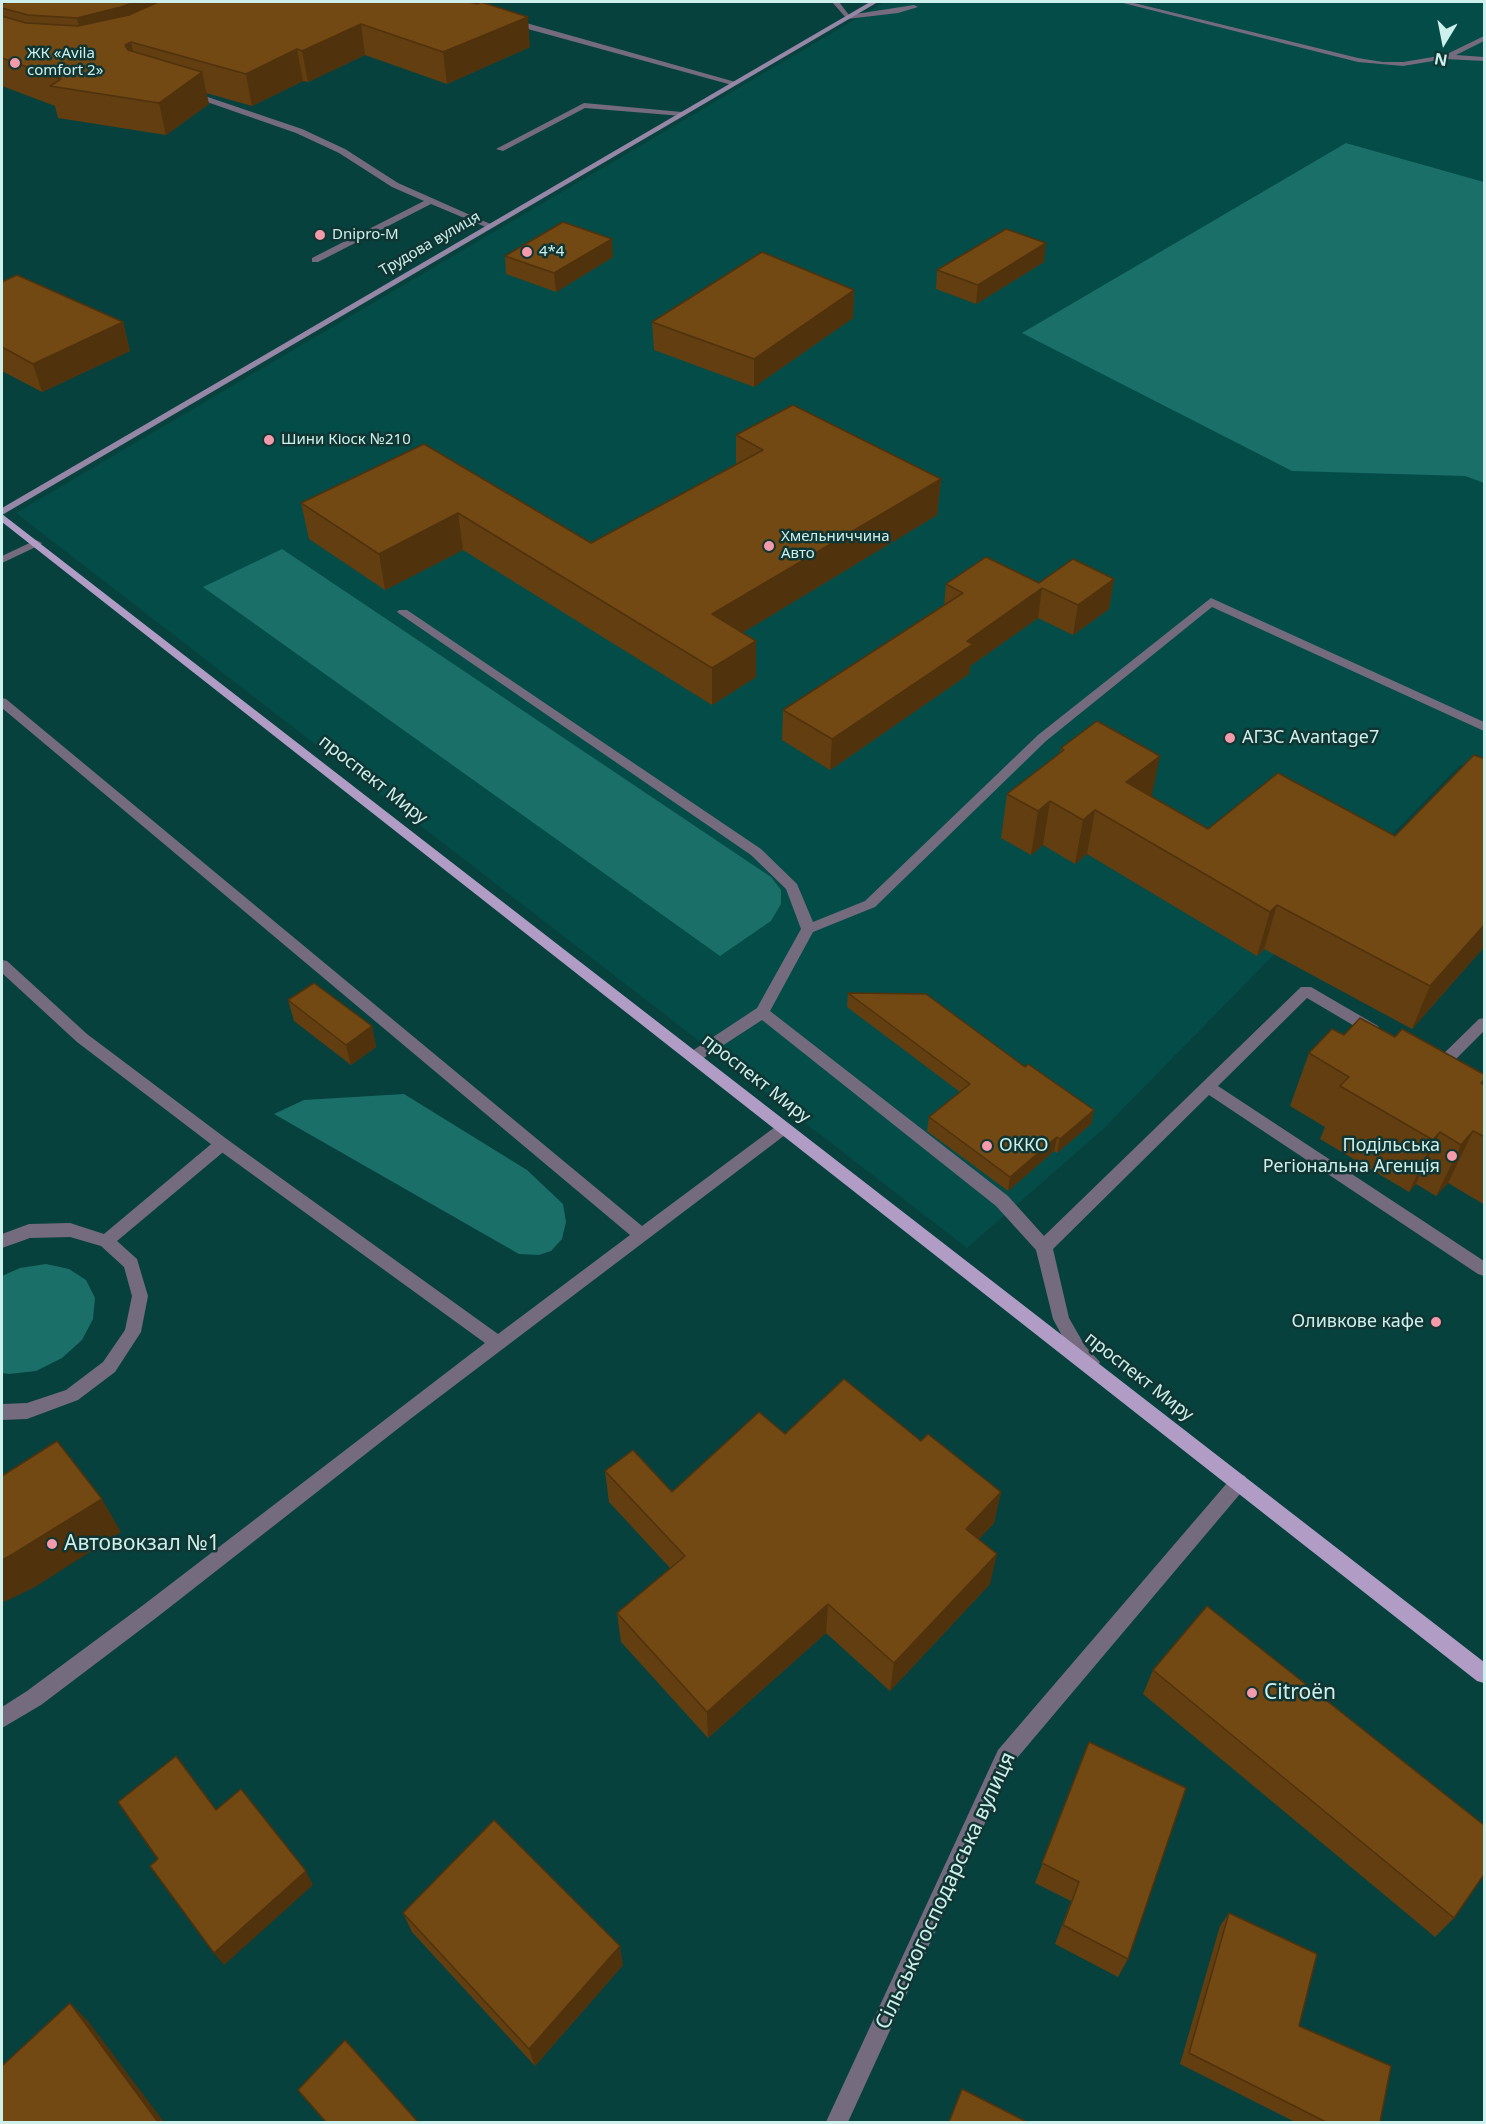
<!DOCTYPE html>
<meta charset="utf-8">
<style>
body{margin:0}
#map{position:relative;width:1486px;height:2124px;overflow:hidden;background:#07413d;font-family:"Noto Sans",sans-serif}
canvas{display:block}
.frame{position:absolute;inset:0;border:3px solid #cef0ec;pointer-events:none}
.north{position:absolute;left:1414px;top:12px;width:60px;height:60px;-webkit-text-stroke:4px #103532;paint-order:stroke;rotate:190deg;font-size:16px;font-weight:700;line-height:24px;text-align:center;color:#cef0ec}
.north::after{content:'';display:block;margin:auto;width:21px;height:27px;background:#cef0ec;clip-path:polygon(50% 0,100% 100%,50% 72%,0 100%)}
</style>
<div id="map">
<canvas width="1486" height="2124"></canvas>
<div class="frame"></div>
<div class="north">N</div>
</div>
<script>
const g = document.querySelector('canvas').getContext('2d');
g.lineJoin = 'round';
function fill(path, color) {
  g.fillStyle = color;
  g.fill(path, 'evenodd');
}
function toPath(rows) {
  const path = new Path2D();
  for (const r of rows) {
    path.moveTo(r[0], r[1]);
    for (let i = 2; i < r.length; i += 2) path.lineTo(r[i], r[i + 1]);
  }
  return path;
}
function stroke(path, color, width, dash) {
  g.strokeStyle = color;
  g.lineWidth = width;
  g.lineCap = dash ? 'butt' : 'round';
  g.setLineDash(dash || []);
  g.stroke(path);
}
function write(font, color, halo, rows, align = 'center') {
  g.font = font + ' "Noto Sans",sans-serif';
  g.lineWidth = 5;
  g.setLineDash([]);
  g.textBaseline = 'middle';
  g.strokeStyle = halo;
  g.fillStyle = color;
  for (const [text, x, y, turn = 0] of rows) {
    g.save();
    g.translate(x, y);
    g.rotate((+turn || 0) * Math.PI / 180);
    g.textAlign = isNaN(turn) ? turn : align;
    if (halo) g.strokeText(text, 0, 0);
    g.fillText(text, 0, 0);
    g.restore();
  }
}
fill(toPath([
 [885,2,1484,2,1484,182,1346,143,1465,476,1484,483,1484,766,1460,765,1101,1131,967,1248,16,513]
]), '#044c48');
fill(toPath([
 [1346,143,1484,182,1484,483,1465,476,1292,471,1022,333],
 [282,549,771,877,781,890,781,904,771,921,720,956,203,587],
 [404,1094,527,1170,563,1204,566,1222,562,1239,551,1251,539,1255,519,1254,274,1114,304,1100],
 [46,1264,69,1269,86,1280,95,1298,93,1319,82,1340,62,1358,36,1371,9,1374,2,1373,2,1276,20,1268]
]), '#1a6f69');
fill(toPath([
 [832,2,839,2,849,15,914,5,918,7,898,13,847,19,832,2],
 [1119,2,1130,2,1358,58,1383,62,1403,62,1445,55,1484,36,1484,41,1456,55,1484,57,1484,61,1445,59,1403,66,1358,62,1119,2],
 [190,91,302,129,345,149,398,183,495,226,488,228,431,204,318,262,312,262,312,258,424,201,392,187,339,153,296,133,187,95,187,91,190,91],
 [584,103,682,112,686,114,682,116,585,108,503,151,496,149,584,103],
 [1211,598,1484,722,1484,731,1212,607,1046,741,875,907,813,932,770,1011,1008,1196,1044,1236,1301,987,1311,987,1378,1026,1380,1030,1378,1034,1368,1034,1307,998,1218,1086,1484,1261,1484,1276,1478,1274,1209,1095,1053,1249,1069,1318,1085,1346,1100,1362,1097,1367,1091,1369,1085,1367,1073,1356,1053,1319,1036,1250,996,1206,762,1020,699,1061,689,1061,687,1057,689,1053,757,1008,801,929,786,889,751,855,397,612,399,610,407,610,761,849,797,884,813,922,865,901,1038,735,1211,598],
 [1484,1018,1484,1031,1443,1072,1433,1072,1430,1068,1433,1064,1479,1019,1484,1018],
 [222,1138,228,1140,230,1144,228,1148,117,1241,137,1259,148,1296,141,1332,115,1372,78,1400,27,1419,2,1420,2,1404,27,1403,66,1390,103,1362,125,1330,132,1296,124,1267,101,1246,70,1237,30,1238,2,1248,2,1234,29,1224,70,1223,104,1234,216,1140,222,1138]
]), '#756b7f');
fill(toPath([
 [506,19,512,19,739,83,732,85,506,23,506,19],
 [36,540,42,543,40,545,2,563,2,556,36,540],
 [2,698,6,699,642,1226,779,1124,789,1124,792,1128,789,1132,409,1420,156,1618,41,1705,2,1728,2,1707,27,1691,142,1606,485,1343,216,1148,77,1042,2,973,2,960,7,961,87,1034,228,1140,498,1334,630,1235,2,708,2,698],
 [1239,1474,1245,1476,1248,1482,1245,1488,1012,1764,848,2122,826,2122,998,1750,1233,1476,1239,1474]
]), '#756b7f');
fill(toPath([
 [870,2,878,2,2,515,2,508,870,2]
]), '#9687a6');
fill(toPath([
 [2,514,1484,1662,1484,1683,1477,1681,2,522,2,514]
]), '#b09cc4');
fill(toPath([
 [469,2,530,47,447,84,365,55,308,82,303,81,252,106,206,93,209,104,166,135,58,118,55,106,2,86,2,4],
 [505,256,613,257,556,292,506,274],
 [1044,262,976,304,936,289,937,270],
 [2,282,123,322,130,351,42,392,2,371],
 [854,290,853,318,754,387,654,350,652,322],
 [736,435,941,479,937,515,742,633,756,641,756,677,712,705,463,550,385,590,309,539,301,503,424,444,591,543,736,465],
 [1114,579,1109,609,1073,635,1038,618,970,666,969,674,830,770,782,740,783,710,944,606,946,584,1039,583],
 [1061,748,1151,796,1208,829,1485,946,1412,1029,1264,949,1257,956,1087,854,1075,864,1043,845,1031,855,1001,838,1007,794,1060,753],
 [848,993,1025,1067,1094,1110,1091,1124,1057,1153,1054,1151,1008,1191,927,1131,929,1117,960,1092,847,1007],
 [288,1000,372,1026,376,1047,351,1065,294,1021],
 [1344,1035,1395,1037,1485,1075,1485,1081,1483,1084,1485,1085,1485,1205,1448,1183,1436,1196,1416,1184,1409,1192,1320,1139,1325,1127,1290,1106,1309,1053],
 [785,1434,921,1441,1001,1492,994,1523,979,1539,990,1584,890,1691,826,1633,708,1738,621,1642,617,1613,670,1568,609,1502,605,1471,672,1492],
 [1153,1670,1454,1918,1435,1937,1143,1694],
 [1089,1742,1128,1959,1118,1977,1055,1944,1071,1901,1035,1883],
 [403,1913,623,1965,535,2066,412,1932],
 [1229,1913,1299,2026,1380,2122,1295,2122,1180,2064,1220,1926]
]), '#623e10');
fill(toPath([
 [135,2,211,2,85,49,77,18],
 [528,17,530,47,447,84,443,52],
 [361,24,365,55,308,82,302,51],
 [131,42,138,73,125,45],
 [297,49,303,81,252,106,246,74],
 [202,72,209,104,166,135,159,103],
 [612,239,613,257,556,292,554,273],
 [1046,243,1044,262,976,304,978,285],
 [854,290,853,318,754,387,754,359],
 [123,322,130,351,42,392,33,364],
 [941,479,937,515,712,651,712,614],
 [458,513,463,550,385,590,379,554],
 [1114,579,1109,609,1073,635,1078,605],
 [1042,588,1038,618,970,666,969,674,830,770,832,739,967,641],
 [756,641,756,677,712,705,712,668],
 [1160,756,1151,800,1126,782],
 [1050,801,1043,845,1031,855,1038,811],
 [1095,810,1087,854,1075,864,1083,820],
 [1277,905,1264,949,1257,956,1270,912],
 [1485,924,1485,946,1412,1029,1430,986],
 [372,1026,376,1047,351,1065,346,1045],
 [1094,1110,1091,1124,1057,1153,1060,1139],
 [1473,1131,1448,1183,1436,1196,1461,1145],
 [1440,1132,1416,1184,1409,1192,1433,1140],
 [1057,1137,1054,1151,1008,1191,1010,1177],
 [1001,1492,994,1523,960,1559,966,1529],
 [102,1499,121,1532,35,1587,2,1603,2,1560],
 [997,1554,990,1584,890,1691,894,1663],
 [828,1604,826,1633,708,1738,707,1712],
 [306,1871,313,1885,224,1965,214,1953],
 [620,1946,623,1965,535,2066,529,2049],
 [70,2003,88,2021,164,2122,158,2122]
]), '#50320d');
const building = toPath([
 [8,2,135,2,121,7,77,18,28,15,2,8,2,4,8,2],
 [158,2,469,2,477,4,481,2,528,17,443,52,361,24,302,51,297,49,246,74,131,42,125,45,128,50,202,72,159,103,50,86,61,79,2,58,2,16,26,23,78,26,129,15,158,2],
 [563,222,612,239,554,273,505,256,563,222],
 [1006,229,1046,243,978,285,937,270,1006,229],
 [762,252,854,290,754,359,652,322,762,252],
 [17,275,123,322,33,364,2,347,2,282,17,275],
 [793,405,941,479,712,614,756,641,712,668,458,513,379,554,301,503,424,444,591,543,763,450,736,435,793,405],
 [986,557,1039,583,1073,559,1114,579,1078,605,1042,588,967,641,973,644,832,739,783,710,963,593,946,584,986,557],
 [1097,721,1160,756,1126,782,1208,829,1278,773,1395,836,1474,755,1485,759,1485,924,1430,986,1277,905,1270,912,1095,810,1083,820,1050,801,1038,811,1007,794,1064,750,1061,748,1097,721],
 [314,983,372,1026,346,1045,288,1000,314,983],
 [848,993,926,994,1025,1067,1028,1064,1094,1110,1060,1139,1057,1137,1010,1177,929,1117,970,1084,848,993],
 [1360,1018,1395,1037,1402,1029,1485,1075,1485,1079,1481,1083,1485,1085,1485,1137,1473,1131,1461,1145,1440,1132,1433,1140,1340,1086,1349,1077,1309,1053,1332,1029,1344,1035,1360,1018],
 [844,1379,921,1441,928,1434,1001,1492,966,1529,997,1554,894,1663,828,1604,707,1712,617,1613,685,1556,605,1471,633,1450,672,1492,759,1412,785,1434,844,1379],
 [57,1441,102,1499,13,1554,2,1560,2,1476,57,1441],
 [1207,1606,1485,1826,1485,1873,1454,1918,1153,1670,1207,1606],
 [1089,1742,1186,1788,1128,1959,1063,1925,1079,1882,1042,1863,1089,1742],
 [176,1756,216,1810,241,1789,306,1871,214,1953,150,1866,158,1859,118,1802,176,1756],
 [494,1820,620,1946,529,2049,403,1913,494,1820],
 [1229,1913,1317,1954,1299,2026,1391,2066,1380,2122,1326,2122,1189,2053,1229,1913],
 [70,2003,158,2122,2,2122,2,2066,70,2003],
 [345,2040,418,2122,326,2122,298,2090,345,2040],
 [962,2089,1027,2122,949,2122,962,2089]
]);
fill(building, '#724813');
stroke(building, '#50320d', 1.5);
for (const [x, y, r, color] of [
 [15,63,6,"#f39aab"],
 [320,235,6,"#f39aab"],
 [527,252,6,"#f39aab"],
 [269,440,6,"#f39aab"],
 [769,546,6,"#f39aab"],
 [1230,738,6,"#f39aab"],
 [987,1146,6,"#f39aab"],
 [1452,1156,6,"#f39aab"],
 [1436,1322,6,"#f39aab"],
 [52,1544,6,"#f39aab"],
 [1252,1693,6,"#f39aab"]
]) {
  const dot = new Path2D();
  dot.arc(x, y, r, 0, 2 * Math.PI);
  g.fillStyle = color;
  g.fill(dot);
  stroke(dot, '#103532', 2);
}
write('15px', '#cef0ec', '#103532', [
 ["ЖК «Avila",27,54],
 ["comfort 2»",27,71],
 ["Dnipro-M",332,235],
 ["4*4",539,252],
 ["Шини Кіоск №210",281,440],
 ["Хмельниччина",781,537],
 ["Авто",781,554]
], 'left');
write('15px', '#cef0ec', '#103532', [
 ["Трудова вулиця",430,244,-30]
]);
write('18px', '#cef0ec', '#103532', [
 ["АГЗС Avantage7",1242,738],
 ["ОККО",999,1146],
 ["Подільська",1440,1146,"right"],
 ["Регіональна Агенція",1440,1167,"right"],
 ["Оливкове кафе",1424,1322,"right"]
], 'left');
write('18px', '#cef0ec', '#103532', [
 ["проспект Миру",373,780,38],
 ["проспект Миру",756,1079,38],
 ["проспект Миру",1139,1377,38]
]);
write('21px', '#cef0ec', '#103532', [
 ["Автовокзал №1",64,1544],
 ["Citroën",1264,1693]
], 'left');
write('21px', '#cef0ec', '#103532', [
 ["Сільськогосподарська вулиця",946,1891,-65]
]);
</script>
